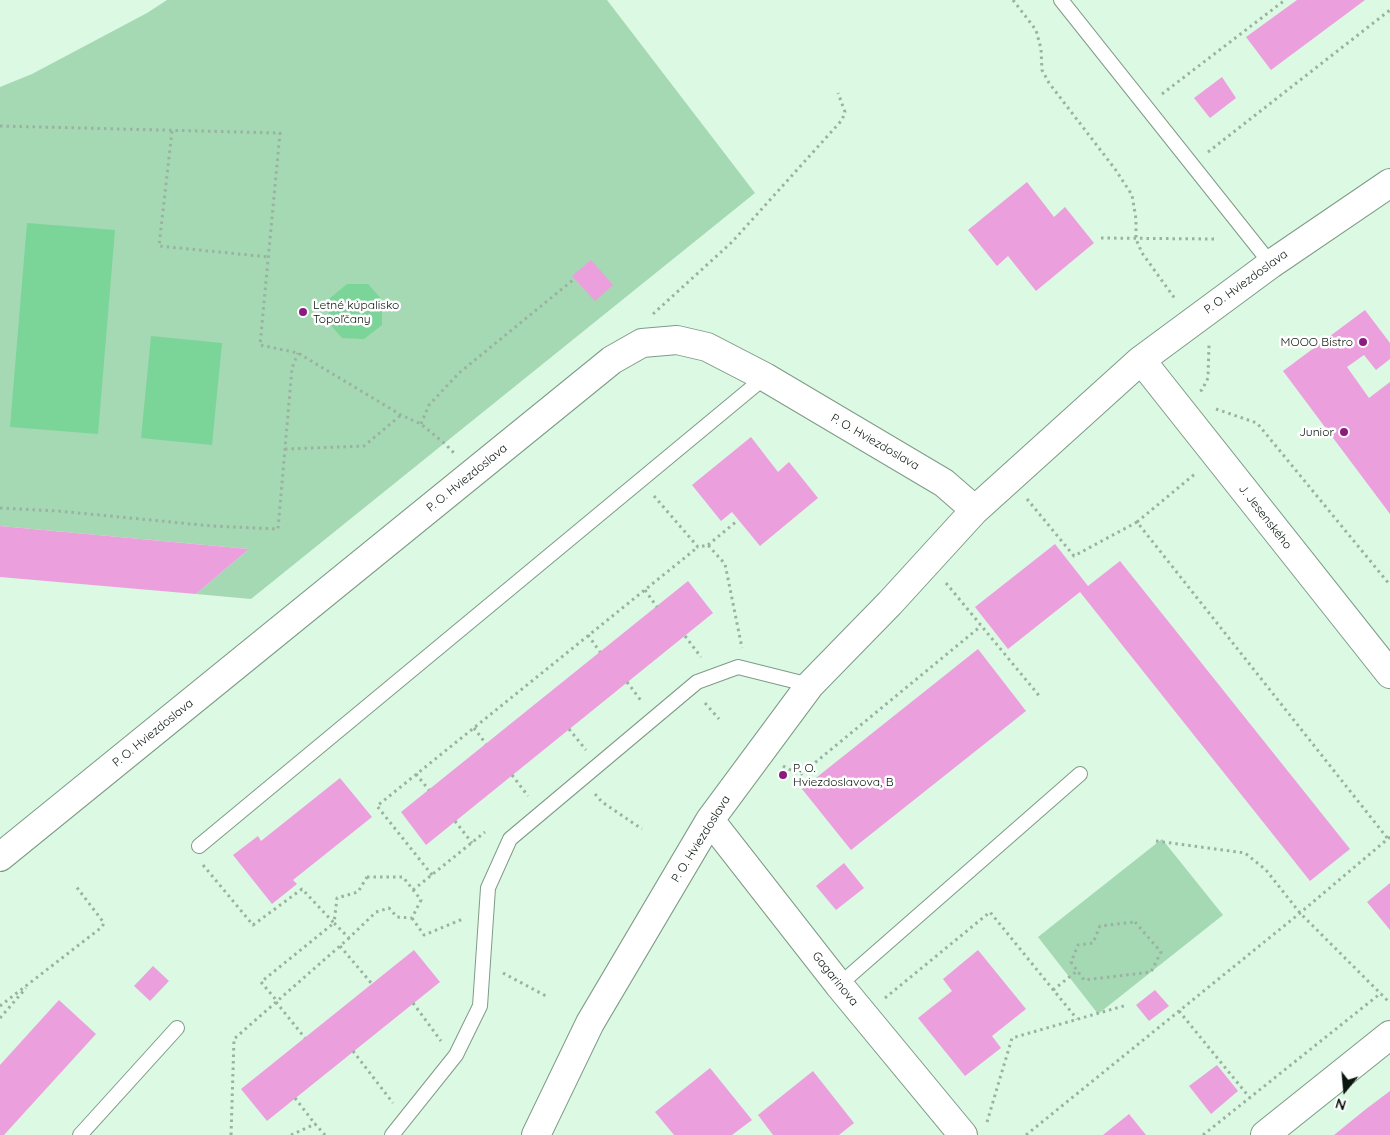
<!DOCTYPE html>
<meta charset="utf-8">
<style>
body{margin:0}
#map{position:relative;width:1390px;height:1135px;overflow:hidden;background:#dbf9e3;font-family:Quicksand,sans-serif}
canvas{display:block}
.north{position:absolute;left:1320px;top:1065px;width:50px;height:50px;-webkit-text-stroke:4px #fff;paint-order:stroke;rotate:197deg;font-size:14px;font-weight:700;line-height:20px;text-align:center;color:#0b160e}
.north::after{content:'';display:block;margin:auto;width:18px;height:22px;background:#0b160e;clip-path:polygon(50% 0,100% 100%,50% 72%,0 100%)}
</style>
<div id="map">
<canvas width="1390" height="1135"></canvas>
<div class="north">N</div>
</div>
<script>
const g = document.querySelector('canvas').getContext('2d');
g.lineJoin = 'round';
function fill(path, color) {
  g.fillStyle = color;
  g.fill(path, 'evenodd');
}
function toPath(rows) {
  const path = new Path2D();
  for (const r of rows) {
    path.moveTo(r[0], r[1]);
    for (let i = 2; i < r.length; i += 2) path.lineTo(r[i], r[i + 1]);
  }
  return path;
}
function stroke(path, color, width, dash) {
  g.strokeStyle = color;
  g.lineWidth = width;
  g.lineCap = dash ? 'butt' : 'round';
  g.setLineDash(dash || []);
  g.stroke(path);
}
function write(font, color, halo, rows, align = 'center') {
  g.font = font + ' Quicksand,sans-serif';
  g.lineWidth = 5;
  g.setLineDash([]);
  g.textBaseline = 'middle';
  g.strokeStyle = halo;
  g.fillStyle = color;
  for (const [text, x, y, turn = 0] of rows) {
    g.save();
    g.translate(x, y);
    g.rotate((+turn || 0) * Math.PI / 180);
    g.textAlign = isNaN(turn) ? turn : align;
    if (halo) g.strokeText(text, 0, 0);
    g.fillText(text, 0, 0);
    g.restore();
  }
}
fill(toPath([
 [167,0,607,0,755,193,251,599,196,594,249,549,0,526,0,87,32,74,147,13],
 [1162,839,1223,915,1098,1014,1038,937]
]), '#a5d9b4');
fill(toPath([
 [27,223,115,230,98,434,10,427],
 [347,284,368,284,382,300,382,325,364,339,342,338,329,323,329,299],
 [151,336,222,343,212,445,141,438]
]), '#7bd498');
fill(toPath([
 [1297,0,1365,0,1271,70,1246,37],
 [1222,77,1236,98,1210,118,1194,98],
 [1027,182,1054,217,1065,207,1094,243,1036,291,1008,256,997,266,968,230],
 [591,260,613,285,595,301,572,276],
 [1365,310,1390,343,1390,359,1376,370,1364,355,1347,367,1369,398,1390,382,1390,514,1283,371],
 [751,437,778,472,789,462,818,498,760,546,732,512,721,521,692,485],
 [0,526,249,549,196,594,0,577],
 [1055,544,1088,586,1120,561,1350,849,1310,881,1080,592,1008,649,975,607],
 [688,581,713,613,426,845,401,812],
 [978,649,1026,711,851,850,802,789],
 [340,778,372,817,293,880,297,884,272,904,233,855,258,836,261,841],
 [844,863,864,888,836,910,816,886],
 [1390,883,1390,930,1367,902],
 [414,950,440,982,267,1121,241,1089],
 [978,950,1026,1009,992,1036,1001,1048,965,1076,918,1018,952,991,943,979],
 [153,966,169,981,150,1001,134,986],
 [1155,990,1169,1006,1149,1021,1136,1005],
 [59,1000,96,1034,4,1135,0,1135,0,1065],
 [1217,1065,1238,1091,1211,1114,1189,1086],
 [710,1068,752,1120,732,1135,674,1135,655,1112],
 [813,1071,854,1123,839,1135,773,1135,758,1115],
 [1390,1091,1390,1135,1334,1135,1366,1109],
 [1129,1114,1146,1135,1103,1135]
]), '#ec9fdd');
const service = toPath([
 [1061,0,1271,264],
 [199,846,765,377],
 [839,985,1080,774],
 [80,1135,177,1028],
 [392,1135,456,1055,480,1006,488,888,510,839,697,682,738,667,810,685]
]);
const minor = toPath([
 [1141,360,1390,674],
 [710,820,839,985,963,1135],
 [0,857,612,360,642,343,677,340,707,347,765,377,944,483,975,510],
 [536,1135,590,1023,710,820,810,685,890,603,975,510,1141,360,1271,264,1390,183],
 [1265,1135,1390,1035]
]);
stroke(service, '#7f9b87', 16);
stroke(minor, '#7f9b87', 30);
stroke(toPath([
 [1013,0,1036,30,1041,49,1042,70,1049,83,1115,169,1132,195,1136,219,1136,239,1142,253,1176,300],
 [1162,94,1285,0],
 [0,126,280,133,260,345,298,353,401,415,421,424,444,443,454,453],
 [172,131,159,246,269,257],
 [1208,152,1390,10],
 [1101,238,1215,239],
 [653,314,732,242,842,120,845,112,838,93],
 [1200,391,1202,390,1208,378,1209,345,1208,343],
 [1216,409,1257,423,1390,585],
 [421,424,429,405,459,373,573,280],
 [285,449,364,446,401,415],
 [654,496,698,547,708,545,725,564,742,648],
 [1027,499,1074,556,1137,522,1388,839],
 [0,508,58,511,212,526,278,529,292,368,298,353],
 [1137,522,1196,473],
 [708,545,737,521],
 [946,583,1041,698],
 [645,590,657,607],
 [588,635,600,652],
 [685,636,701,657],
 [627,682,642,702],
 [705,703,719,719],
 [474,728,486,744],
 [569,729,586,750],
 [783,766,800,775,981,626],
 [416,774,429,790],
 [512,775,528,796],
 [595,794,602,802,642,829],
 [455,821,472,843],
 [1156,841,1245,853,1266,870,1300,913,1390,1003],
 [203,865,253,925,302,889,334,923,261,982,277,1001],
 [432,875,377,806,698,547],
 [367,877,403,877,421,900,412,918,397,917,389,908,376,912,349,938,334,923,337,898,358,892,367,877],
 [413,890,485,832],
 [412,918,424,935,463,919],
 [1135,922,1161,952,1151,972,1084,980,1071,962,1078,945,1093,943,1100,926,1135,922],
 [340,946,372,984],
 [503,973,546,996],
 [1053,990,1077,971],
 [885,998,990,912,1077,1019],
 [276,1002,305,1038],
 [413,1003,441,1041],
 [0,1006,102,927,104,923,75,885],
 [1179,1011,1250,1098],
 [0,1018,26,988],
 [353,1051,393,1103],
 [295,1098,315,1124],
 [987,1122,1012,1038,1127,1005],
 [231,1135,234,1039,349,938],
 [291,1135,315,1124,325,1135],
 [1026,1135,1300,913,1390,837],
 [1203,1135,1381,993]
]), '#9ab2a1', 3, [2.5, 4]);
stroke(service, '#fff', 14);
stroke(minor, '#fff', 28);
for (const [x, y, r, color] of [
 [303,312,5,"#8b1b7e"],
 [1363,342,5,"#8b1b7e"],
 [1344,432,5,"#8b1b7e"],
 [783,775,5,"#8b1b7e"]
]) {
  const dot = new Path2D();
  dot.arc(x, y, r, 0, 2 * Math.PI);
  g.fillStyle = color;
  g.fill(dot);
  stroke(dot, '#fff', 2);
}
write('12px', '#0b160e', '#fff', [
 ["P. O. Hviezdoslava",1246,282,-36],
 ["P. O. Hviezdoslava",875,442,30],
 ["P. O. Hviezdoslava",467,478,-39],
 ["J. Jesenského",1265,517,52],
 ["P. O. Hviezdoslava",153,733,-39],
 ["P. O. Hviezdoslava",701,839,-58],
 ["Gagarinova",835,979,51]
]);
write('12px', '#0b160e', '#fff', [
 ["Letné kúpalisko",313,305],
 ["Topoľčany",313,319],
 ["MOOO Bistro",1353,342,"right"],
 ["Junior",1334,432,"right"],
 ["P. O.",793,768],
 ["Hviezdoslavova, B",793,782]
], 'left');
</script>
